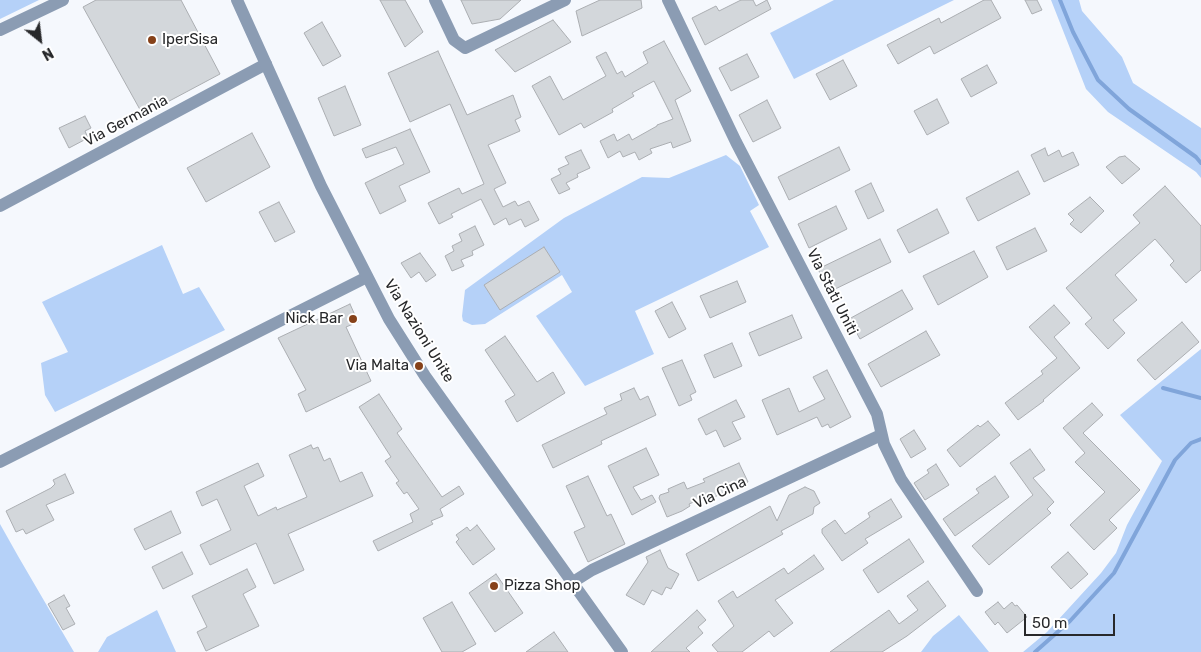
<!DOCTYPE html>
<style>
body{margin:0}
#map{position:relative;width:1201px;height:652px;overflow:hidden;background:#f5f8fd;font-family:Rubik,sans-serif}
canvas{display:block}
.north{position:absolute;left:15px;top:15px;width:50px;height:50px;-webkit-text-stroke:4px #fff;paint-order:stroke;rotate:151deg;font-size:14px;font-weight:700;line-height:20px;text-align:center;color:#28292b}
.north::after{content:'';display:block;margin:auto;width:18px;height:22px;background:#28292b;clip-path:polygon(50% 0,100% 100%,50% 72%,0 100%)}
.scale{position:absolute;left:1024px;top:614px;width:91px;height:22px;box-sizing:border-box;border:2px solid #28292b;border-top:0;padding-left:6px;font-size:15px;line-height:18px;white-space:nowrap;color:#28292b;-webkit-text-stroke:4px #fff;paint-order:stroke}
</style>
<div id="map">
<canvas width="1201" height="652"></canvas>
<div class="north">N</div>
<div class="scale">50 m</div>
</div>
<script>
const g = document.querySelector('canvas').getContext('2d');
g.lineJoin = 'round';
function fill(path, color) {
  g.fillStyle = color;
  g.fill(path, 'evenodd');
}
function toPath(rows) {
  const path = new Path2D();
  for (const r of rows) {
    path.moveTo(r[0], r[1]);
    for (let i = 2; i < r.length; i += 2) path.lineTo(r[i], r[i + 1]);
  }
  return path;
}
function stroke(path, color, width, dash) {
  g.strokeStyle = color;
  g.lineWidth = width;
  g.lineCap = dash ? 'butt' : 'round';
  g.setLineDash(dash || []);
  g.stroke(path);
}
function write(font, color, halo, rows, align = 'center') {
  g.font = font + ' Rubik,sans-serif';
  g.lineWidth = 4;
  g.setLineDash([]);
  g.textBaseline = 'middle';
  g.strokeStyle = halo;
  g.fillStyle = color;
  for (const [text, x, y, turn = 0] of rows) {
    g.save();
    g.translate(x, y);
    g.rotate((+turn || 0) * Math.PI / 180);
    g.textAlign = isNaN(turn) ? turn : align;
    if (halo) g.strokeText(text, 0, 0);
    g.fillText(text, 0, 0);
    g.restore();
  }
}
fill(toPath([
 [0,0,39,0,0,19],
 [834,0,954,0,794,79,770,33],
 [1051,0,1079,0,1082,11,1122,57,1133,83,1201,128,1201,178,1196,172,1108,112,1086,89],
 [726,155,740,166,759,205,750,211,769,247,635,311,654,354,585,386,536,316,572,292,562,275,485,324,472,325,463,321,462,316,465,290,564,218,642,177,669,178],
 [162,245,183,294,199,287,225,330,55,412,45,395,41,363,68,352,42,302],
 [1201,349,1201,652,1023,652,1047,632,1101,573,1116,553,1127,525,1162,461,1120,415],
 [0,524,18,556,74,652,0,652],
 [157,610,176,652,98,652,107,637],
 [959,615,989,652,921,652,933,636]
]), '#b5d1f8');
stroke(toPath([
 [1060,0,1073,32,1098,80,1129,109,1196,157,1201,163],
 [1163,388,1201,398],
 [1035,652,1070,621,1114,573,1175,460,1191,443,1201,439]
]), '#80a5da', 4);
const building = toPath([
 [96,0,181,0,220,74,143,115,83,7,96,0],
 [380,0,405,0,423,32,405,47,380,0],
 [461,0,521,0,500,19,472,24,461,0],
 [600,0,641,0,642,8,582,36,576,11,600,0],
 [741,0,753,0,756,6,767,0,771,9,705,45,692,18,716,6,719,11,741,0],
 [984,0,991,0,1001,18,934,54,930,46,898,64,887,45,939,18,941,23,984,0],
 [1025,0,1037,0,1042,10,1032,14,1025,0],
 [553,20,571,42,515,72,495,50,553,20],
 [322,22,341,56,323,66,304,33,322,22],
 [664,41,691,91,675,100,691,141,673,148,671,142,650,149,652,153,639,160,635,152,623,157,620,151,608,158,600,141,614,134,617,141,629,134,632,140,657,126,657,125,673,119,654,81,632,93,634,96,612,109,613,112,584,128,581,123,559,135,532,86,550,76,563,100,606,76,596,57,606,52,617,74,622,71,625,77,648,63,643,52,664,41],
 [438,51,467,115,513,95,521,117,515,120,520,131,488,145,506,183,494,189,503,207,515,201,518,206,529,201,539,220,525,227,521,219,509,225,506,218,494,225,481,199,451,214,453,217,439,224,428,203,459,188,462,194,484,184,450,104,410,122,388,73,438,51],
 [747,54,759,77,731,91,719,68,747,54],
 [843,60,857,86,830,100,816,74,843,60],
 [987,65,997,83,971,97,961,79,987,65],
 [345,86,361,125,334,136,318,98,345,86],
 [937,99,949,123,927,135,914,111,937,99],
 [767,100,781,128,753,142,739,115,767,100],
 [85,116,91,128,85,131,88,138,69,148,59,128,85,116],
 [410,129,430,172,399,186,406,201,380,214,365,183,404,164,396,147,366,158,362,149,410,129],
 [252,133,270,167,206,202,187,168,252,133],
 [839,147,850,170,789,200,778,177,839,147],
 [1045,148,1048,156,1059,150,1062,157,1073,152,1079,165,1044,182,1031,155,1045,148],
 [581,150,590,168,577,174,578,177,566,183,570,189,559,194,551,179,561,174,558,169,569,164,565,157,581,150],
 [1125,156,1140,169,1122,184,1106,167,1119,157,1125,156],
 [1018,171,1030,194,978,221,966,198,1018,171],
 [871,183,884,211,868,219,855,191,871,183],
 [1165,186,1201,226,1201,270,1186,283,1170,265,1174,261,1155,239,1115,275,1137,300,1113,320,1125,333,1108,349,1085,324,1092,318,1066,288,1140,223,1133,215,1165,186],
 [1090,197,1104,211,1081,233,1070,224,1074,220,1068,214,1090,197],
 [279,202,295,232,275,242,259,212,279,202],
 [836,206,847,229,809,248,798,224,836,206],
 [937,209,949,233,909,253,897,230,937,209],
 [475,226,484,245,472,251,473,255,461,260,464,266,452,271,445,256,454,251,452,246,462,241,459,234,475,226],
 [1035,228,1047,251,1007,270,996,247,1035,228],
 [880,239,891,262,829,292,818,269,880,239],
 [544,247,560,272,500,310,484,285,544,247],
 [974,251,988,277,938,305,923,276,974,251],
 [420,253,436,275,426,282,419,272,411,278,401,263,420,253],
 [737,281,746,302,710,318,700,296,737,281],
 [902,290,913,309,860,339,849,319,902,290],
 [672,302,686,329,669,338,655,311,672,302],
 [350,304,358,322,346,327,371,381,306,412,298,394,306,390,278,338,350,304],
 [1054,305,1070,323,1054,337,1080,368,1043,400,1044,401,1018,420,1005,403,1043,374,1041,371,1057,358,1029,327,1054,305],
 [792,315,802,338,759,356,749,333,792,315],
 [1182,322,1199,342,1155,380,1137,360,1182,322],
 [926,331,940,355,881,387,868,364,926,331],
 [505,336,537,382,553,372,565,393,517,422,505,401,515,395,485,350,505,336],
 [732,343,742,366,714,378,704,355,732,343],
 [682,360,696,392,690,395,692,400,679,406,662,368,682,360],
 [827,370,851,417,830,428,828,424,822,427,817,417,777,435,762,400,789,388,799,412,825,399,813,377,827,370],
 [634,388,640,400,648,396,656,415,601,441,602,444,553,468,542,445,607,414,604,408,622,400,620,394,634,388],
 [379,394,402,429,397,433,442,497,459,486,464,494,440,509,443,516,431,521,433,524,378,551,373,541,413,522,410,514,419,509,407,492,404,494,396,483,399,481,385,461,391,457,359,407,379,394],
 [736,400,745,417,732,422,741,439,724,447,716,430,706,435,698,419,736,400],
 [1092,403,1103,415,1083,433,1140,490,1109,520,1117,528,1094,550,1070,525,1105,492,1075,462,1085,453,1063,428,1092,403],
 [988,421,1000,435,960,467,947,450,978,425,980,427,988,421],
 [914,430,926,449,911,458,900,439,914,430],
 [311,445,313,449,318,447,324,461,330,458,340,482,362,472,373,496,288,534,304,570,274,584,256,543,210,565,200,545,231,530,217,499,202,506,196,492,258,463,264,476,244,486,258,516,276,507,277,510,307,497,289,455,311,445],
 [646,448,659,475,633,487,641,500,652,495,656,502,632,515,608,466,646,448],
 [1030,449,1045,470,1033,478,1054,502,1047,509,1051,513,989,565,972,546,1033,495,1010,463,1030,449],
 [739,463,748,482,712,498,711,495,689,504,690,506,682,511,667,517,659,498,660,495,669,492,668,489,684,482,687,489,705,482,703,479,739,463],
 [936,464,949,485,925,500,914,483,929,473,927,470,936,464],
 [65,474,74,493,46,505,54,520,26,534,23,529,16,532,6,511,51,488,55,484,53,480,65,474],
 [588,476,607,516,611,514,625,544,588,562,574,532,585,527,566,486,588,476],
 [995,476,1009,497,955,536,943,519,979,493,976,489,995,476],
 [805,487,814,491,820,503,814,507,813,514,781,531,783,534,698,581,686,554,770,506,777,521,789,495,805,487],
 [891,499,902,517,865,539,868,543,842,561,822,533,822,529,835,520,845,534,870,517,868,513,891,499],
 [171,511,181,533,145,550,134,529,171,511],
 [477,525,495,549,473,565,456,542,459,539,456,535,467,527,470,531,477,525],
 [909,539,924,562,878,593,863,570,909,539],
 [660,550,668,568,679,574,671,589,666,587,662,595,652,590,644,605,626,595,648,562,646,557,660,550],
 [182,552,193,574,163,589,152,567,182,552],
 [1068,552,1088,574,1071,589,1051,567,1068,552],
 [814,555,824,569,775,600,793,623,774,637,769,631,742,652,718,652,712,645,734,626,718,601,733,591,737,598,784,568,788,574,814,555],
 [247,569,256,587,243,594,259,626,206,651,197,632,207,627,192,596,247,569],
 [496,574,523,613,495,632,469,593,496,574],
 [928,581,946,606,907,636,882,652,830,652,889,610,899,624,918,610,907,596,928,581],
 [64,595,70,606,66,608,75,624,63,630,48,604,64,595],
 [452,602,476,644,462,652,442,652,423,618,452,602],
 [998,602,1004,609,1012,602,1015,606,1017,605,1027,617,1007,633,998,622,995,625,985,612,998,602],
 [697,610,706,620,698,627,703,633,686,648,690,652,651,652,697,610],
 [554,632,568,652,526,652,554,632]
]);
fill(building, '#d3d7db');
stroke(building, '#abaeb2', 1);
stroke(toPath([
 [435,0,454,40,465,48,565,0],
 [668,0,736,142,877,414,884,444,901,479,977,591],
 [0,30,63,0],
 [0,206,266,64],
 [0,462,367,277],
 [573,582,592,570,881,435]
]), '#8b9cb3', 12);
stroke(toPath([
 [237,0,321,186,389,319,425,376,622,652]
]), '#8b9cb3', 12);
for (const [x, y, r, color] of [
 [152,40,5,"#864119"],
 [353,319,5,"#864119"],
 [419,366,5,"#864119"],
 [494,586,5,"#864119"]
]) {
  const dot = new Path2D();
  dot.arc(x, y, r, 0, 2 * Math.PI);
  g.fillStyle = color;
  g.fill(dot);
  stroke(dot, '#fff', 2);
}
write('15px', '#28292b', '#fff', [
 ["IperSisa",162,40],
 ["Nick Bar",343,319,"right"],
 ["Via Malta",409,366,"right"],
 ["Pizza Shop",504,586]
], 'left');
write('15px', '#28292b', '#fff', [
 ["Via Germania",126,121,-28],
 ["Via Stati Uniti",832,292,63],
 ["Via Nazioni Unite",419,331,58],
 ["Via Cina",720,493,-25]
]);
</script>
